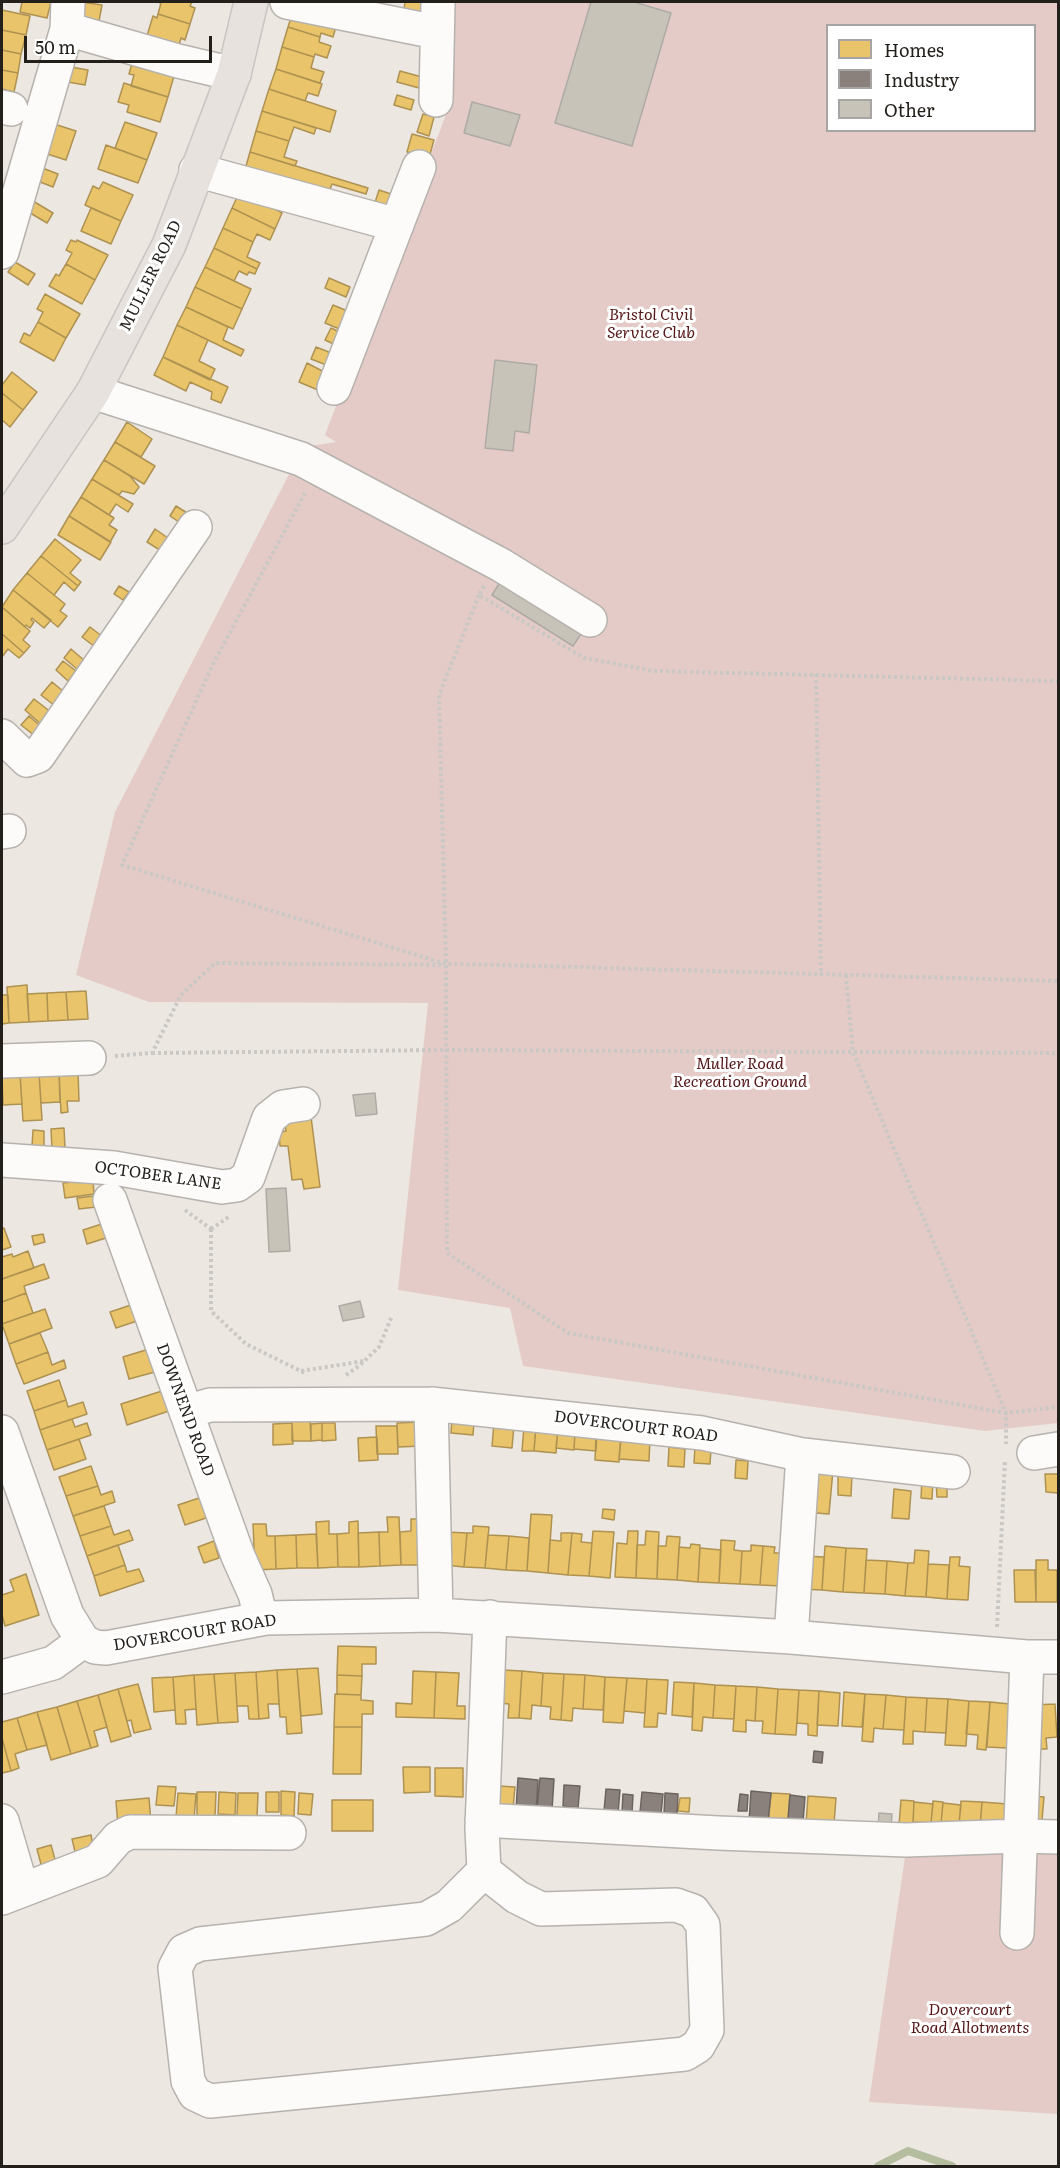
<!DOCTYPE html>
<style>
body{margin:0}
#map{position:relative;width:1060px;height:2168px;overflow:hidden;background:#ede7e1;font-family:Literata,serif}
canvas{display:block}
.frame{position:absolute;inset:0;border:3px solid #231f1b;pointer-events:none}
.legend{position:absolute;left:826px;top:24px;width:210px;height:108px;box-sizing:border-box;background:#fff;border:2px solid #a7a5a4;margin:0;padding:8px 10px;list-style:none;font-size:18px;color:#231f1b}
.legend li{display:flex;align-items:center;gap:12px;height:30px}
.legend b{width:30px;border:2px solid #a7a5a4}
.scale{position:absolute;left:24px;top:36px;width:188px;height:27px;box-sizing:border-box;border:3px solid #231f1b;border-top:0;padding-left:8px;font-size:18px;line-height:21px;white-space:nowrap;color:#231f1b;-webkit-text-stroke:4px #fff;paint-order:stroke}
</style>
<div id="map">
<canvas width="1060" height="2168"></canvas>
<div class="frame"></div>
<ul class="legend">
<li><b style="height:16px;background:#e9c46a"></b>Homes</li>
<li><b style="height:16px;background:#8a817c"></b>Industry</li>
<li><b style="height:16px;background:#c8c3b8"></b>Other</li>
</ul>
<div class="scale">50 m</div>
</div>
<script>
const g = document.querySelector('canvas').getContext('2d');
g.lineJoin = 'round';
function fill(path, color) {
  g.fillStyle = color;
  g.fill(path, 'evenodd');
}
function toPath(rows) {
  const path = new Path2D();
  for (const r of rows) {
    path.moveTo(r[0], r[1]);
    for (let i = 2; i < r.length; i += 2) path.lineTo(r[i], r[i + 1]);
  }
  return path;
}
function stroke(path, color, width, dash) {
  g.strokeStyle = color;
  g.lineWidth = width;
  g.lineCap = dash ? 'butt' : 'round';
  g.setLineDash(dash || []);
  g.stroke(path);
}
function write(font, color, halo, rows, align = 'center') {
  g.font = font + ' Literata,serif';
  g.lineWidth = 6;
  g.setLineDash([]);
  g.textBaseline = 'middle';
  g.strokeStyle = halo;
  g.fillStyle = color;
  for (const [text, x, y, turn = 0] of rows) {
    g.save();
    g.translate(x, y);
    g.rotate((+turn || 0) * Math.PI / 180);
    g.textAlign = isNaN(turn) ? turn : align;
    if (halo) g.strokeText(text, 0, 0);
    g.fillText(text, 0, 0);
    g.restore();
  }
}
fill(toPath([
 [451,2,1058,2,1058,1423,985,1431,523,1366,510,1308,398,1290,428,1003,149,1002,76,975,115,812,303,447,336,442,325,435,450,104],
 [828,26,1034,26,1034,130,828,130],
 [1058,1845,1058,2114,869,2102,906,1850]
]), '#e4cbc7');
const homes = toPath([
 [22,2,51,2,47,18,20,12,22,2],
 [81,2,102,5,98,26,77,21,81,2],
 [157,2,192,2,190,6,195,8,190,24,158,14,161,3,157,2],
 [405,2,428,2,426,19,403,16,405,2],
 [295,5,337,23,333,37,321,33,320,37,288,27,295,5],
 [2,10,30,16,26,35,2,30,2,10],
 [158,14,190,24,185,40,181,38,178,49,146,39,153,16,157,18,158,14],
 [288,27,320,37,319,42,331,46,327,58,315,54,314,57,282,47,288,27],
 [2,30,26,35,21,54,2,50,2,30],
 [282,47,314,57,311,68,324,72,320,83,276,69,282,47],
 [2,50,21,54,18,73,2,70,2,50],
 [134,56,176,69,168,97,131,86,134,75,129,74,134,56],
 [65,66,88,70,85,85,62,81,65,66],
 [276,69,322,84,318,96,308,93,305,101,269,89,276,69],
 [2,70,18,73,14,92,2,89,2,70],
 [400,71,422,77,419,88,397,82,400,71],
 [124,83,168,97,160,122,127,112,129,105,118,102,124,83],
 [269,89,336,111,330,132,262,111,269,89],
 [397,95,414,100,411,110,394,105,397,95],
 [262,111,316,128,314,134,294,127,289,141,256,131,262,111],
 [423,114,434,117,429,136,417,132,423,114],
 [125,122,157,133,147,160,115,148,125,122],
 [54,124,76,131,66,160,44,153,54,124],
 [256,131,289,141,284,157,297,161,295,166,250,152,256,131],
 [412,134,434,140,429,158,407,152,412,134],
 [106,145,147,160,138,183,98,169,106,145],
 [250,152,368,188,366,194,332,184,328,195,244,173,250,152],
 [40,167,58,174,53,187,35,180,40,167],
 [103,182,133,195,121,221,85,205,93,186,99,189,103,182],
 [241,189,282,213,275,229,232,208,241,189],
 [379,190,397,196,391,215,373,209,379,190],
 [33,201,53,213,47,223,27,211,33,201],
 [91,208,121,221,111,244,81,231,91,208],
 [232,208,275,229,270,240,257,234,253,242,223,228,232,208],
 [223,228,253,242,247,257,260,263,257,269,214,248,223,228],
 [71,240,76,242,77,240,108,255,95,280,66,264,72,253,66,250,71,240],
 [214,248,257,269,255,274,249,272,247,275,239,271,234,281,205,267,214,248],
 [15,262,35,274,28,285,8,272,15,262],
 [66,264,95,280,82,304,49,286,56,274,59,276,66,264],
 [205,267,251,289,242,309,195,287,205,267],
 [329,278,350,287,346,297,325,288,329,278],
 [195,287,242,309,233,329,186,307,195,287],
 [45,294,80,314,66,338,38,322,43,312,37,309,45,294],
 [333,305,350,312,342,330,325,323,333,305],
 [186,307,228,327,223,340,244,350,241,356,177,325,186,307],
 [38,322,66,338,54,361,20,342,24,333,30,336,38,322],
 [177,325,208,340,199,361,215,369,210,380,163,357,177,325],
 [331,328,346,335,340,347,325,340,331,328],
 [316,347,334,354,329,366,311,359,316,347],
 [163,357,228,387,221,403,211,399,212,392,190,382,186,391,154,375,163,357],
 [307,363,326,373,318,390,299,382,307,363],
 [12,372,37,392,23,410,2,393,2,385,12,372],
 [2,393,23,410,10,427,2,420,2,393],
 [127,422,152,439,141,457,115,442,127,422],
 [115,442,155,466,144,484,104,460,115,442],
 [104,460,130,476,139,487,134,494,122,491,119,495,92,479,104,460],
 [92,479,133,504,128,512,116,504,109,515,81,497,92,479],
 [81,497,114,518,109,525,117,530,110,542,69,516,81,497],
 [176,506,192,516,185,526,170,516,176,506],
 [69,516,111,542,100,560,58,535,69,516],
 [155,529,171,540,163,552,147,542,155,529],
 [55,539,81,560,70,573,81,582,78,586,41,556,55,539],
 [41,556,78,586,74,591,64,582,54,595,27,573,41,556],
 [27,573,65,604,60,611,67,616,58,627,13,590,27,573],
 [119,586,129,592,123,600,114,594,119,586],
 [13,590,51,620,44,628,32,618,31,620,34,622,30,628,26,625,25,627,2,607,13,590],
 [2,607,30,631,23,640,30,646,24,653,2,634,2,607],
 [90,627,107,640,99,650,82,637,90,627],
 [2,634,24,653,19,658,8,649,2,657,2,634],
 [71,649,85,661,78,670,64,658,71,649],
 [63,661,76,671,68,681,56,670,63,661],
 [52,682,69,696,59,709,41,695,52,682],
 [34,699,52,713,42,725,25,710,34,699],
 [29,716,46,731,39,739,21,725,29,716],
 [27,985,29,1022,9,1023,7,987,27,985],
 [86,991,88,1019,68,1020,66,992,86,991],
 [66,992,68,1020,48,1021,47,993,66,992],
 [47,993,48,1021,29,1022,27,994,47,993],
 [2,995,8,995,9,1023,2,1024,2,995],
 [78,1071,79,1101,67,1101,68,1112,61,1113,59,1072,78,1071],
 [59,1072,60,1102,41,1103,39,1073,59,1072],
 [39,1073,42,1120,23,1121,20,1074,39,1073],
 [20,1074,22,1104,3,1105,2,1075,20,1074],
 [310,1109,320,1187,304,1189,302,1179,292,1180,288,1146,280,1146,279,1132,286,1131,284,1113,310,1109],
 [64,1128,65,1148,52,1149,51,1129,64,1128],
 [33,1130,44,1131,44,1148,32,1147,33,1130],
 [93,1180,94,1194,65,1198,63,1183,93,1180],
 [94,1196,96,1207,79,1209,77,1198,94,1196],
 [105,1223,109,1237,87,1244,83,1230,105,1223],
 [4,1228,11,1247,2,1250,2,1229,4,1228],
 [43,1234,45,1242,34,1245,32,1236,43,1234],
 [28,1251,34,1268,2,1279,2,1257,12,1254,13,1257,28,1251],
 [44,1264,49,1278,24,1286,26,1293,2,1302,2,1279,44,1264],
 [26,1293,33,1313,2,1324,2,1302,26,1293],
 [134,1304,140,1320,116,1328,110,1312,134,1304],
 [45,1309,52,1328,9,1344,2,1324,45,1309],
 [40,1333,48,1352,16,1364,9,1344,40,1333],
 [149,1349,155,1372,129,1379,123,1357,149,1349],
 [48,1352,52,1365,64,1360,66,1368,24,1384,16,1364,48,1352],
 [59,1380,66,1400,34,1411,27,1391,59,1380],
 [162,1391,169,1411,127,1425,121,1404,162,1391],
 [66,1400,68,1407,83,1402,87,1414,40,1430,34,1411,66,1400],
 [72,1419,75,1427,87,1423,91,1435,47,1450,40,1430,72,1419],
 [310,1419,311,1441,292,1441,292,1420,310,1419],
 [452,1419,474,1421,473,1435,451,1433,452,1419],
 [420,1422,421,1446,398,1447,397,1423,420,1422],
 [292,1423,293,1444,273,1445,273,1424,292,1423],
 [322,1423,322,1440,311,1441,311,1424,322,1423],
 [322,1423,335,1423,336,1440,322,1441,322,1423],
 [494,1423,514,1425,512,1448,492,1446,494,1423],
 [536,1425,558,1427,556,1453,534,1451,536,1425],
 [376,1426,397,1426,398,1454,377,1454,376,1426],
 [524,1426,536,1426,534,1451,522,1451,524,1426],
 [558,1429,575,1431,574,1450,556,1448,558,1429],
 [575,1431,597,1432,596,1451,574,1449,575,1431],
 [621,1435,650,1438,649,1461,619,1459,621,1435],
 [596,1436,621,1438,619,1462,595,1460,596,1436],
 [377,1437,378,1460,359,1461,358,1438,377,1437],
 [79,1439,86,1459,54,1470,47,1450,79,1439],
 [669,1447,685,1449,684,1467,668,1466,669,1447],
 [695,1447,711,1449,710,1464,694,1463,695,1447],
 [736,1460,748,1461,747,1479,735,1478,736,1460],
 [91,1466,98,1486,66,1496,59,1477,91,1466],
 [808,1468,833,1470,829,1514,804,1512,808,1468],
 [838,1473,852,1474,851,1496,838,1495,838,1473],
 [1045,1474,1058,1474,1058,1493,1046,1492,1045,1474],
 [922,1479,933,1480,932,1499,921,1498,922,1479],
 [936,1480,947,1480,947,1497,937,1497,936,1480],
 [98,1486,101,1495,112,1491,115,1502,73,1516,66,1496,98,1486],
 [894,1489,911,1491,909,1519,892,1518,894,1489],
 [202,1497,209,1517,185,1525,178,1505,202,1497],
 [104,1506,111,1526,80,1536,73,1516,104,1506],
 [603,1509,615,1510,614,1520,602,1518,603,1509],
 [531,1514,552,1515,548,1573,527,1571,531,1514],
 [387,1517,399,1517,401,1565,380,1566,379,1532,388,1532,387,1517],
 [411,1519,420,1519,422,1565,401,1565,400,1532,411,1531,411,1519],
 [329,1521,329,1534,337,1534,338,1567,318,1568,316,1522,329,1521],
 [358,1521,359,1567,338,1567,337,1534,349,1533,349,1522,358,1521],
 [253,1524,266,1524,267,1536,275,1536,276,1569,255,1570,253,1524],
 [111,1526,114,1535,129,1530,133,1540,87,1556,80,1536,111,1526],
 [473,1526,489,1527,485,1568,464,1567,467,1533,473,1533,473,1526],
 [593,1531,614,1532,610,1578,589,1576,593,1531],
 [628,1531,638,1531,636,1578,615,1577,617,1543,627,1544,628,1531],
 [646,1531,659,1532,657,1579,636,1578,637,1545,645,1545,646,1531],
 [379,1532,380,1566,359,1567,358,1533,379,1532],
 [446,1532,467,1533,464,1567,444,1565,446,1532],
 [561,1533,572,1533,568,1575,548,1573,550,1540,561,1541,561,1533],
 [572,1533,582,1534,581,1542,592,1543,589,1576,568,1575,572,1533],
 [316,1534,318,1568,297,1568,296,1535,316,1534],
 [296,1535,297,1568,276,1569,275,1536,296,1535],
 [488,1535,509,1536,506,1570,485,1568,488,1535],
 [509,1536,529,1538,527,1571,506,1570,509,1536],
 [667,1536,680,1537,677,1580,657,1579,658,1546,666,1546,667,1536],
 [721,1540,735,1541,734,1550,742,1551,740,1584,719,1583,721,1540],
 [214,1541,219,1558,204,1563,198,1547,214,1541],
 [691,1544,700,1545,698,1582,677,1580,679,1547,690,1548,691,1544],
 [118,1545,125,1565,94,1576,87,1556,118,1545],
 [751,1545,763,1546,760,1585,740,1584,742,1551,751,1551,751,1545],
 [763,1546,775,1547,774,1553,783,1553,782,1586,760,1585,763,1546],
 [825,1546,846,1548,843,1592,822,1590,825,1546],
 [700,1548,721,1550,719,1583,698,1582,700,1548],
 [846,1548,867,1549,864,1593,843,1592,846,1548],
 [915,1550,929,1551,926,1597,905,1596,908,1563,914,1563,915,1550],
 [804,1556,824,1557,822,1590,801,1589,804,1556],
 [950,1557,960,1557,959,1566,970,1567,968,1600,947,1599,950,1557],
 [866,1560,887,1561,885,1594,864,1593,866,1560],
 [1036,1560,1048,1560,1048,1570,1057,1570,1057,1602,1036,1602,1036,1560],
 [887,1561,908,1563,905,1596,885,1594,887,1561],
 [928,1564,949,1565,947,1599,926,1597,928,1564],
 [125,1565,127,1572,139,1569,144,1581,100,1596,94,1576,125,1565],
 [1014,1570,1035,1570,1036,1602,1015,1602,1014,1570],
 [26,1574,39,1615,5,1626,2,1615,2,1595,14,1591,10,1580,26,1574],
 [338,1646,376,1647,376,1664,362,1664,362,1676,337,1675,338,1646],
 [318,1668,322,1714,301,1716,297,1669,318,1668],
 [297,1669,302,1733,287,1734,286,1717,280,1717,277,1670,297,1669],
 [277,1670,279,1704,268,1704,269,1718,259,1719,256,1672,277,1670],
 [502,1670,522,1671,519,1718,508,1718,509,1704,500,1703,502,1670],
 [413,1671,436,1672,434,1718,396,1717,396,1703,412,1704,413,1671],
 [522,1671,543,1673,541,1706,532,1705,531,1719,519,1718,522,1671],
 [256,1672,259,1719,249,1719,248,1706,237,1706,235,1673,256,1672],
 [436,1672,459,1673,457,1706,465,1706,465,1719,434,1718,436,1672],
 [235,1673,238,1722,218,1723,214,1674,235,1673],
 [543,1673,564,1674,561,1720,550,1719,551,1707,541,1706,543,1673],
 [214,1674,218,1723,197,1725,194,1675,214,1674],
 [564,1674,585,1675,583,1709,573,1708,572,1721,561,1720,564,1674],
 [194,1675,196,1709,185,1710,186,1724,176,1724,173,1677,194,1675],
 [337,1675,362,1676,361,1695,337,1694,337,1675],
 [585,1675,605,1677,603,1710,583,1709,585,1675],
 [173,1677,175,1710,154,1712,152,1678,173,1677],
 [605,1677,627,1678,623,1723,603,1722,605,1677],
 [627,1678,647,1679,645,1713,624,1711,627,1678],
 [647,1679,668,1680,666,1714,658,1713,657,1727,644,1727,647,1679],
 [674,1682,694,1683,692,1717,672,1715,674,1682],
 [694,1683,715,1685,713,1718,703,1717,702,1731,692,1730,694,1683],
 [138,1684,151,1729,134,1733,131,1720,127,1721,118,1689,138,1684],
 [715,1685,736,1686,734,1719,713,1718,715,1685],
 [736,1686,757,1687,755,1721,746,1720,746,1732,733,1731,736,1686],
 [757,1687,778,1689,775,1734,762,1733,763,1721,755,1721,757,1687],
 [118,1689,131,1736,111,1742,98,1695,118,1689],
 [778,1689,799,1690,796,1735,775,1734,778,1689],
 [799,1690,819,1691,817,1736,808,1735,808,1724,797,1723,799,1690],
 [819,1691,840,1693,838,1726,817,1725,819,1691],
 [844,1692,865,1694,862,1727,842,1726,844,1692],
 [335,1694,361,1695,361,1700,373,1701,373,1714,362,1714,362,1727,334,1727,335,1694],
 [865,1694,886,1695,883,1729,874,1728,873,1742,862,1741,865,1694],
 [98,1695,107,1727,94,1731,98,1746,91,1748,77,1701,98,1695],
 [886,1695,906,1697,904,1730,883,1729,886,1695],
 [906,1697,927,1698,925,1732,913,1731,913,1744,903,1744,906,1697],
 [927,1698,948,1699,946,1733,925,1732,927,1698],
 [948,1699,969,1701,966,1746,945,1745,948,1699],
 [77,1701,91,1748,71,1754,57,1707,77,1701],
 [969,1701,990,1702,986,1750,977,1749,978,1735,966,1734,969,1701],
 [990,1702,1010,1704,1007,1748,987,1747,990,1702],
 [1055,1704,1057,1737,1046,1738,1047,1749,1035,1749,1033,1705,1055,1704],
 [57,1707,71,1754,51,1760,37,1712,57,1707],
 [37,1712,47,1745,27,1750,17,1718,37,1712],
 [17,1718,27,1750,15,1754,19,1768,11,1771,2,1738,2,1722,17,1718],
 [334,1727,362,1727,361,1774,333,1774,334,1727],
 [2,1738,11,1771,2,1773,2,1738],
 [403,1767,430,1767,430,1792,404,1793,403,1767],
 [435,1768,463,1768,463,1797,435,1796,435,1768],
 [158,1786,176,1787,174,1806,156,1805,158,1786],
 [499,1786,515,1787,513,1808,497,1807,499,1786],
 [281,1791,295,1792,294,1816,281,1815,281,1791],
 [197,1792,216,1792,215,1817,197,1817,197,1792],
 [219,1792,236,1793,235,1815,218,1814,219,1792],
 [266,1792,279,1792,279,1812,266,1812,266,1792],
 [178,1793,196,1794,194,1819,176,1817,178,1793],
 [238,1793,258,1793,257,1817,237,1816,238,1793],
 [299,1793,313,1794,311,1815,298,1814,299,1793],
 [771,1793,790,1794,788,1821,768,1820,771,1793],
 [808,1796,836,1798,834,1824,806,1823,808,1796],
 [1031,1796,1044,1797,1042,1820,1030,1819,1031,1796],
 [149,1798,151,1823,118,1826,116,1801,149,1798],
 [680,1798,690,1798,689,1812,678,1811,680,1798],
 [332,1800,373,1800,373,1831,332,1831,332,1800],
 [901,1800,914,1801,913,1825,899,1825,901,1800],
 [933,1801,943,1802,941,1824,931,1823,933,1801],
 [961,1801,982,1802,980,1826,959,1824,961,1801],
 [914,1802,933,1804,931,1823,913,1822,914,1802],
 [982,1802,1008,1804,1006,1831,980,1829,982,1802],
 [943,1803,961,1805,959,1824,941,1823,943,1803],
 [91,1835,95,1857,77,1860,72,1839,91,1835],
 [51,1845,56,1863,42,1868,37,1849,51,1845]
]);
fill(homes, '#e9c46a');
stroke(homes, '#ae9252', 1.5);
const industry = toPath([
 [814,1751,823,1752,822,1763,813,1762,814,1751],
 [518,1778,538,1780,536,1811,516,1810,518,1778],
 [540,1778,554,1779,552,1810,537,1809,540,1778],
 [564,1785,580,1786,578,1808,563,1806,564,1785],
 [606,1789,620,1790,618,1813,604,1811,606,1789],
 [751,1791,771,1793,768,1823,749,1822,751,1791],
 [642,1792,663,1794,661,1814,640,1812,642,1792],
 [665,1793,678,1794,677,1815,664,1814,665,1793],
 [623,1794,633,1795,632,1813,622,1812,623,1794],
 [740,1794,748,1795,747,1811,738,1811,740,1794],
 [790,1795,805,1797,803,1821,788,1819,790,1795]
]);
fill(industry, '#8a817c');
stroke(industry, '#6b645f', 1.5);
stroke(toPath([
 [878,2166,908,2151,952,2166]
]), '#b4be9f', 8);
const building = toPath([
 [591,2,634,2,671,13,632,146,555,123,591,2],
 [472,102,520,115,510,146,464,133,472,102],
 [495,360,537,365,529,433,515,431,513,451,485,448,495,360],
 [507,571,589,622,573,646,492,595,507,571],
 [375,1093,377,1114,356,1116,353,1095,375,1093],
 [286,1188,290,1251,269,1252,266,1189,286,1188],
 [360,1301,364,1317,343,1321,339,1306,360,1301],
 [879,1813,892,1814,891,1827,878,1827,879,1813]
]);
fill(building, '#c8c3b8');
stroke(building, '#aeaba6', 1.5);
const minor = toPath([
 [287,2,436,32],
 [67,29,178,61,234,74],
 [436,100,438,2],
 [2,107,11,109],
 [196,170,397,225],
 [2,252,67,29,68,2],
 [334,388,419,167],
 [93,392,301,459,501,565,590,620],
 [2,736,27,760,38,756,195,527],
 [2,832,9,831],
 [2,1061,89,1058],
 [2,1160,114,1168,222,1187,229,1186,237,1185,248,1177,269,1118,283,1107,303,1104],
 [110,1200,238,1556,255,1594,261,1619],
 [431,1404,436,1615],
 [186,1412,210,1405,431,1404,702,1433,803,1455,953,1472],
 [2,1432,67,1615,83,1641,95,1647,106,1648,266,1618,436,1615,791,1637,1027,1657,1058,1657],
 [1034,1453,1058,1449],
 [791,1637,803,1455],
 [2,1677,53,1663,83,1641],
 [482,1820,718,1833,906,1840,1020,1836,1058,1837],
 [2,1821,22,1889],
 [484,1871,449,1906,426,1919,200,1944,184,1951,175,1968,188,2081,195,2094,210,2101,685,2054,698,2046,707,2030,703,1925,693,1911,676,1905,541,1909,517,1897,484,1871,482,1828,490,1617],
 [2,1898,98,1861,118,1838,130,1832,289,1833],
 [1017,1933,1027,1657]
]);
const major = toPath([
 [2,527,93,392,169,245,234,74,251,2]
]);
stroke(minor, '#b6b2ad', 36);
stroke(major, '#c8c5c3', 36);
stroke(toPath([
 [305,493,213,664,122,865,446,964,539,966,1058,981],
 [484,586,479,595,584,658,654,671,1058,681],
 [479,595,439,695,446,964,447,1253,568,1333,1006,1413,1058,1407],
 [816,674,821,975],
 [846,975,853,1052,1006,1413,1006,1444],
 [152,1053,446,1050,1058,1053],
 [115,1056,152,1053,181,995,215,963,442,965],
 [185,1210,211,1229],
 [211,1229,211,1311,246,1344,307,1374],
 [211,1229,230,1216],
 [301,1371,364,1361],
 [346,1375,359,1366,379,1347,392,1316],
 [997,1627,1005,1460]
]), '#c9c8c5', 4, [3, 3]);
stroke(minor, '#fcfbfa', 33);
stroke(major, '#e8e2de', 33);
write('16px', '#231f1b', '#fff', [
 ["MULLER ROAD",151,276,-64],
 ["OCTOBER LANE",158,1176,8],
 ["DOWNEND ROAD",185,1410,70],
 ["DOVERCOURT ROAD",636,1427,7],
 ["DOVERCOURT ROAD",195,1633,-9]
]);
write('italic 16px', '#551718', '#fff', [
 ["Bristol Civil",651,315],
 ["Service Club",651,333],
 ["Muller Road",740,1064],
 ["Recreation Ground",740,1082],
 ["Dovercourt",970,2010],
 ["Road Allotments",970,2028]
]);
</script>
